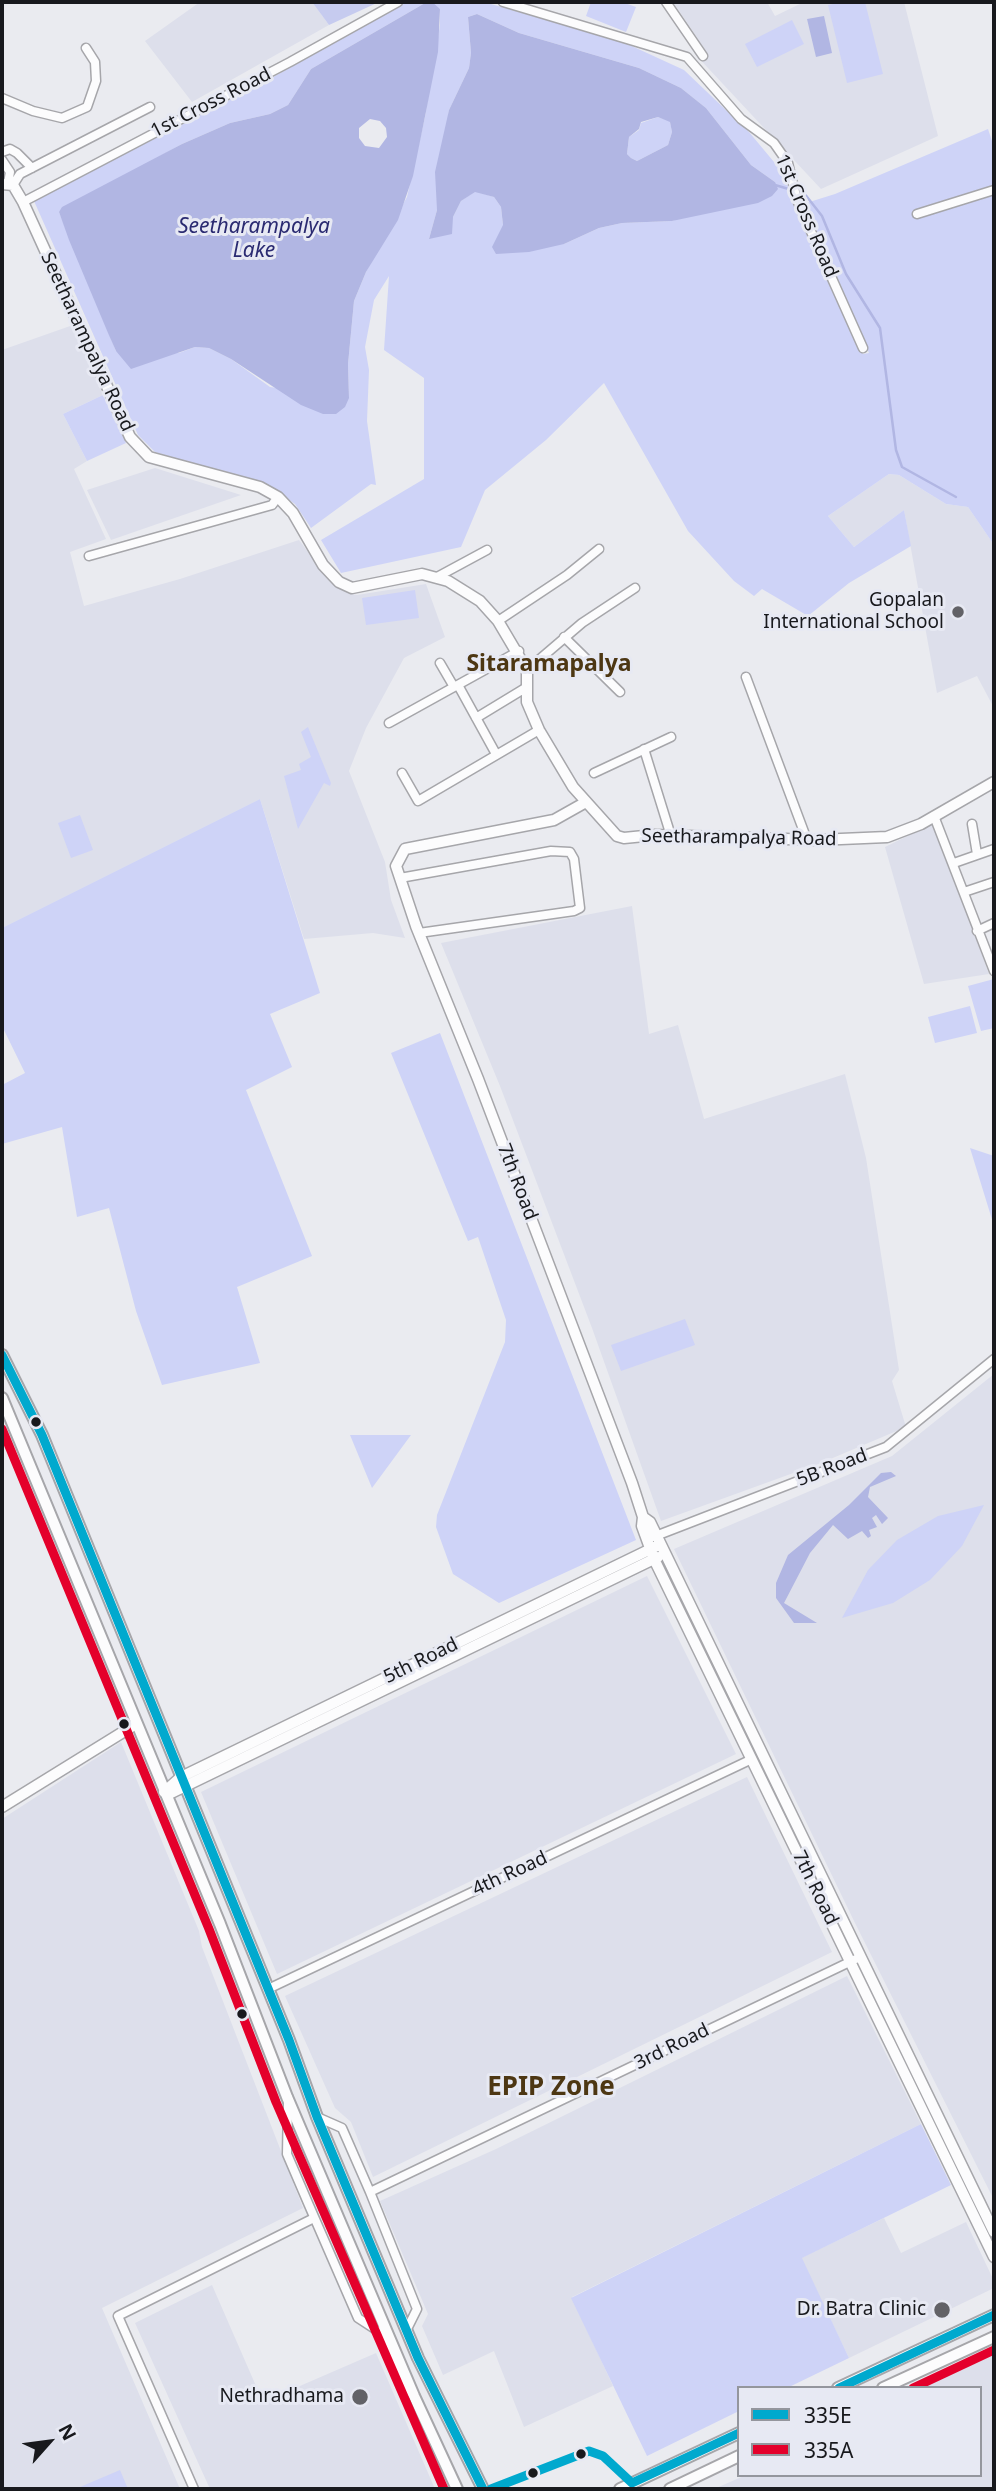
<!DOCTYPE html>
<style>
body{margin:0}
#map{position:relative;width:996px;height:2491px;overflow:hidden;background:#eaebf0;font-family:"Noto Sans",sans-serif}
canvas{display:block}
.frame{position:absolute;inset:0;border:4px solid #18191d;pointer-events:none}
.legend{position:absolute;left:737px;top:2386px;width:245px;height:91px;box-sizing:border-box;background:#e7e9f3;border:2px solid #94969d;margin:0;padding:9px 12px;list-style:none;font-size:21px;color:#18191d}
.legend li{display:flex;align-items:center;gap:14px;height:35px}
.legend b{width:35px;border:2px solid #94969d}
.north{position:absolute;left:14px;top:2407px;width:70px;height:70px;-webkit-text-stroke:5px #e7e9f3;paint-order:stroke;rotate:62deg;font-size:19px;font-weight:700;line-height:28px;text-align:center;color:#18191d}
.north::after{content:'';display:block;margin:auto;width:24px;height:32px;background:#18191d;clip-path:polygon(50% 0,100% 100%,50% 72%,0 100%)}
</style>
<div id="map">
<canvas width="996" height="2491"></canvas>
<div class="frame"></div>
<ul class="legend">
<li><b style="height:9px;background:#00a9ce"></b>335E</li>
<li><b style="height:9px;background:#e4002b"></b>335A</li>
</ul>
<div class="north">N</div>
</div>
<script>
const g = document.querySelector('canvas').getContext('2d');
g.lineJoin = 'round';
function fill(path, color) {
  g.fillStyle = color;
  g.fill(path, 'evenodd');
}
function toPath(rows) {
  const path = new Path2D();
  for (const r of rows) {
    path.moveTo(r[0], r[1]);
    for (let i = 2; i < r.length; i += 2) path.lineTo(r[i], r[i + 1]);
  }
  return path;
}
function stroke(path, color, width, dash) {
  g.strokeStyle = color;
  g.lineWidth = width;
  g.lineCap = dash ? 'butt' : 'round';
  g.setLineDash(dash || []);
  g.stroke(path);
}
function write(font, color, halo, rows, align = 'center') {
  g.font = font + ' "Noto Sans",sans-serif';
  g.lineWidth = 6;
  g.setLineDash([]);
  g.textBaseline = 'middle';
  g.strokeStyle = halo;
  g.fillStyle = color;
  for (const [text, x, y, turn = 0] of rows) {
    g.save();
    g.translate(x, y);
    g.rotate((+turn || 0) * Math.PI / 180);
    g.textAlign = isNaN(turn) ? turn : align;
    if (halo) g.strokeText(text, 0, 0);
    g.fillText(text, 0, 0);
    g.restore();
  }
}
fill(toPath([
 [200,2,312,2,329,25,192,102,145,41],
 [673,2,767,2,775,16,804,2,904,2,938,136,821,189,694,53,704,48],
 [73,325,103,395,63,414,87,461,74,469,106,539,70,552,84,606,180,579,299,540,324,573,348,593,357,595,426,584,445,637,404,658,366,728,349,771,385,862,391,900,405,938,373,933,304,939,260,799,2,928,2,350],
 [155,468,241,495,111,540,87,490],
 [889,474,899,475,946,504,968,507,994,545,994,708,977,676,937,693,904,510,854,547,828,516],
 [934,823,989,974,924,984,885,847],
 [632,906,649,1034,678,1025,704,1119,845,1074,866,1158,899,1370,892,1381,906,1427,821,1463,661,1521,592,1328,500,1086,441,943],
 [994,1374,994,2200,855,1923,674,1549,892,1456],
 [647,1576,736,1754,277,1974,201,1792],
 [121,1742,199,1931,202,1947,303,2208,102,2308,180,2489,2,2489,2,1819],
 [747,1777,832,1952,373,2177,351,2122,335,2108,285,1996],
 [847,1976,921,2124,572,2297,613,2386,524,2427,494,2351,443,2375,422,2326,428,2314,380,2201,496,2149],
 [884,2218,901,2253,966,2222,994,2281,994,2288,849,2358,801,2258],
 [212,2285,263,2402,376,2353,435,2489,210,2489,135,2323],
 [994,2351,994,2489,714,2489,746,2475,980,2475,980,2388,921,2388]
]), '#dddfeb');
fill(toPath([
 [407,2,484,2,623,42,684,70,749,132,784,174,794,206,863,354,869,353,803,204,835,194,988,129,994,147,994,545,968,507,946,504,899,475,889,474,828,516,854,547,904,510,911,546,849,583,808,616,762,589,754,596,734,581,688,531,604,383,546,440,485,490,461,547,341,573,321,540,424,479,424,378,384,350,389,276,374,300,365,347,369,370,367,421,376,485,371,484,311,528,295,504,271,487,155,452,138,435,34,201,268,80],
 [425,3,440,9,440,25,425,117,407,197,366,272,354,301,348,364,349,398,270,387,231,359,209,348,195,347,179,353,116,351,59,212,182,144,230,123,270,114,288,105,311,69],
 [477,14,519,33,639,68,681,88,706,108,751,165,775,182,672,221,622,223,599,228,564,244,503,225,501,207,494,197,475,191,461,201,453,217,429,239,437,210,449,110,469,68,471,53,468,17],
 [591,2,622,2,636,7,626,32,586,16],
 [843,2,865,2,883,74,847,83,828,5],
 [792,20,804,44,757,67,745,44],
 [658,117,670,121,672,132,668,145,637,161,631,158,627,154,629,137,639,130,641,123],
 [103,395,126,443,87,461,63,414],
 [415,590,419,618,366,625,362,598],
 [308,727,331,783,330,786,324,783,298,829,284,776,301,770,299,764,311,757,301,732],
 [260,799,320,993,270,1014,292,1067,246,1090,312,1256,237,1287,260,1363,162,1385,136,1311,109,1208,77,1217,62,1127,2,1144,2,1085,25,1073,2,1026,2,928],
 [80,815,93,850,71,858,58,823],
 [994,979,994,1028,981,1031,968,986],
 [970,1006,977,1033,935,1043,928,1017],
 [440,1033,636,1540,499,1603,453,1574,436,1527,437,1515,505,1342,506,1320,478,1237,468,1241,391,1053],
 [970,1148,994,1156,994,1226],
 [685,1319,695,1345,621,1371,611,1345],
 [350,1435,411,1435,372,1488],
 [984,1505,962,1546,930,1580,893,1603,842,1618,868,1570,897,1540,938,1516],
 [921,2124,951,2185,802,2258,849,2358,787,2388,739,2388,739,2411,647,2456,571,2298],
 [120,2470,128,2489,81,2489,80,2487]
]), '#ced3f7');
fill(toPath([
 [312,2,379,2,329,25]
]), '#c6cbef');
fill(toPath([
 [432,2,440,9,438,52,413,176,398,220,366,272,354,301,348,364,349,398,345,407,336,414,323,414,301,405,231,359,209,348,195,347,131,369,116,351,108,333,69,240,59,212,62,207,182,144,230,123,270,114,288,105,311,69,425,3],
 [370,119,380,121,386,128,387,137,379,148,365,146,359,138,359,128],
 [477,14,519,33,639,68,681,88,706,108,751,165,775,182,778,189,772,196,758,203,672,221,622,223,599,228,564,244,529,252,496,254,492,247,503,225,501,207,494,197,475,192,461,201,453,217,452,234,429,239,437,210,435,172,449,110,469,68,471,53,468,17],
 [658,117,670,122,672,132,668,145,637,161,631,158,627,154,629,137,639,129,641,122],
 [824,16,832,53,816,57,807,19],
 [891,1472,896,1476,870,1487,868,1497,888,1518,882,1524,876,1515,872,1518,877,1527,869,1530,871,1536,868,1538,862,1531,848,1539,833,1525,810,1553,784,1603,817,1623,794,1623,776,1598,776,1583,788,1555,849,1505,881,1473]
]), '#b1b6e3');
stroke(toPath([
 [775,185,792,190],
 [798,192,804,193,822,216,846,274,880,328,896,450,902,467,956,497]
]), '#b1b6e3', 2.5);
const minor = toPath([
 [503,2,687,57,741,119,774,143,788,163,797,200,863,348],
 [666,2,703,56],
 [2,98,33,111,62,118,87,107,96,81,95,62,86,48],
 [2,152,10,149,17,153,32,168],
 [2,160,10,172,8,183],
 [13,185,20,174,150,107],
 [23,202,290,62,398,2],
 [917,214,994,190],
 [89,556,272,505,278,497],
 [437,577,487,550],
 [498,621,567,575,599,549],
 [564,637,620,692],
 [440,663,454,687],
 [527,670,582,623,635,588],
 [746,677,807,840],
 [458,685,496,754],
 [476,718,527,687],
 [389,723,519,651],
 [644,749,671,836],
 [402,773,418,801,539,730],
 [594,773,671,737],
 [934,816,994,971],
 [972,824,977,854],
 [954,863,994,849],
 [400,878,551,851,570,852,574,859,580,908,574,911,419,933],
 [964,892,994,882],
 [977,931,994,923],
 [653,1537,886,1447,994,1359],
 [268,1989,752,1759],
 [288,2104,287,2154,308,2203,358,2318,381,2333,403,2386,412,2394],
 [317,2117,342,2128,370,2192,417,2309,407,2329],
 [370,2192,860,1957],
 [194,2489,118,2316,314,2218]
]);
const tertiary = toPath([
 [2,184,13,185,23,202,130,437,149,457,260,487,278,497,293,513,323,565,339,582,352,588,422,574,448,581,480,601,498,621,527,670,527,702,539,730,573,787,617,836,624,838,654,835,818,840,887,837,921,824,994,782],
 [586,802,554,820,405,849,396,866,416,926,478,1079,632,1483,643,1517,642,1526,654,1559,994,2257],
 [643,1517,650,1522,994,2232],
 [164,1792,181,1777,657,1546],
 [167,1795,658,1557],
 [2,1807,136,1724]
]);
const secondary = toPath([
 [2,1355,42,1435,289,2040,317,2117,418,2358,483,2489],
 [2,1398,220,1924,287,2097,414,2396,457,2489],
 [838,2388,994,2315],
 [883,2388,994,2337],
 [620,2489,739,2433],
 [670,2489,739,2456]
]);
stroke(minor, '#a6a6aa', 11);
stroke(tertiary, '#a6a6aa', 13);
stroke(secondary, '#a6a6aa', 14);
stroke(minor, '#fcfcfd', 8);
stroke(tertiary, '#fcfcfd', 10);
stroke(secondary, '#fcfcfd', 10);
stroke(toPath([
 [2,1355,42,1435,289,2040,317,2117,418,2358,483,2489],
 [839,2388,994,2315],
 [491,2489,589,2451,603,2456,632,2483,739,2433]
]), '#00a9ce', 9);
stroke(toPath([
 [2,1429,209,1929,276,2102,444,2489],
 [913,2388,994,2350]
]), '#e4002b', 9);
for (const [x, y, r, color] of [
 [958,612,7,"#626267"],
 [36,1422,6,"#18191d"],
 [124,1724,6,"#18191d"],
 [242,2014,6,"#18191d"],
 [942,2310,9,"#626267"],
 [360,2397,9,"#626267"],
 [581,2454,6,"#18191d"],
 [533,2473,6,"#18191d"]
]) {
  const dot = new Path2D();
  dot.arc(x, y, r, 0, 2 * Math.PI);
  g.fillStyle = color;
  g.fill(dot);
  stroke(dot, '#e7e9f3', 2.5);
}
write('19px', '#18191d', '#e7e9f3', [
 ["1st Cross Road",211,103,-27],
 ["1st Cross Road",806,216,67],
 ["Seetharampalya Road",87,342,65],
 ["Seetharampalya Road",739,838,1],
 ["7th Road",517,1182,69],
 ["5B Road",832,1468,-21],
 ["5th Road",421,1661,-26],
 ["4th Road",510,1874,-25],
 ["7th Road",815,1888,64],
 ["3rd Road",672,2047,-26]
]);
write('19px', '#18191d', '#e7e9f3', [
 ["Gopalan",944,601],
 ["International School",944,623],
 ["Dr. Batra Clinic",926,2310],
 ["Nethradhama",344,2397]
], 'right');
write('italic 21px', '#2a2a71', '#e7e9f3', [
 ["Seetharampalya",254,227],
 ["Lake",254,251]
]);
write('bold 23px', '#4d3713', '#e7e9f3', [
 ["Sitaramapalya",549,664]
]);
write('bold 26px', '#4d3713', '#e7e9f3', [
 ["EPIP Zone",551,2088]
]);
</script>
